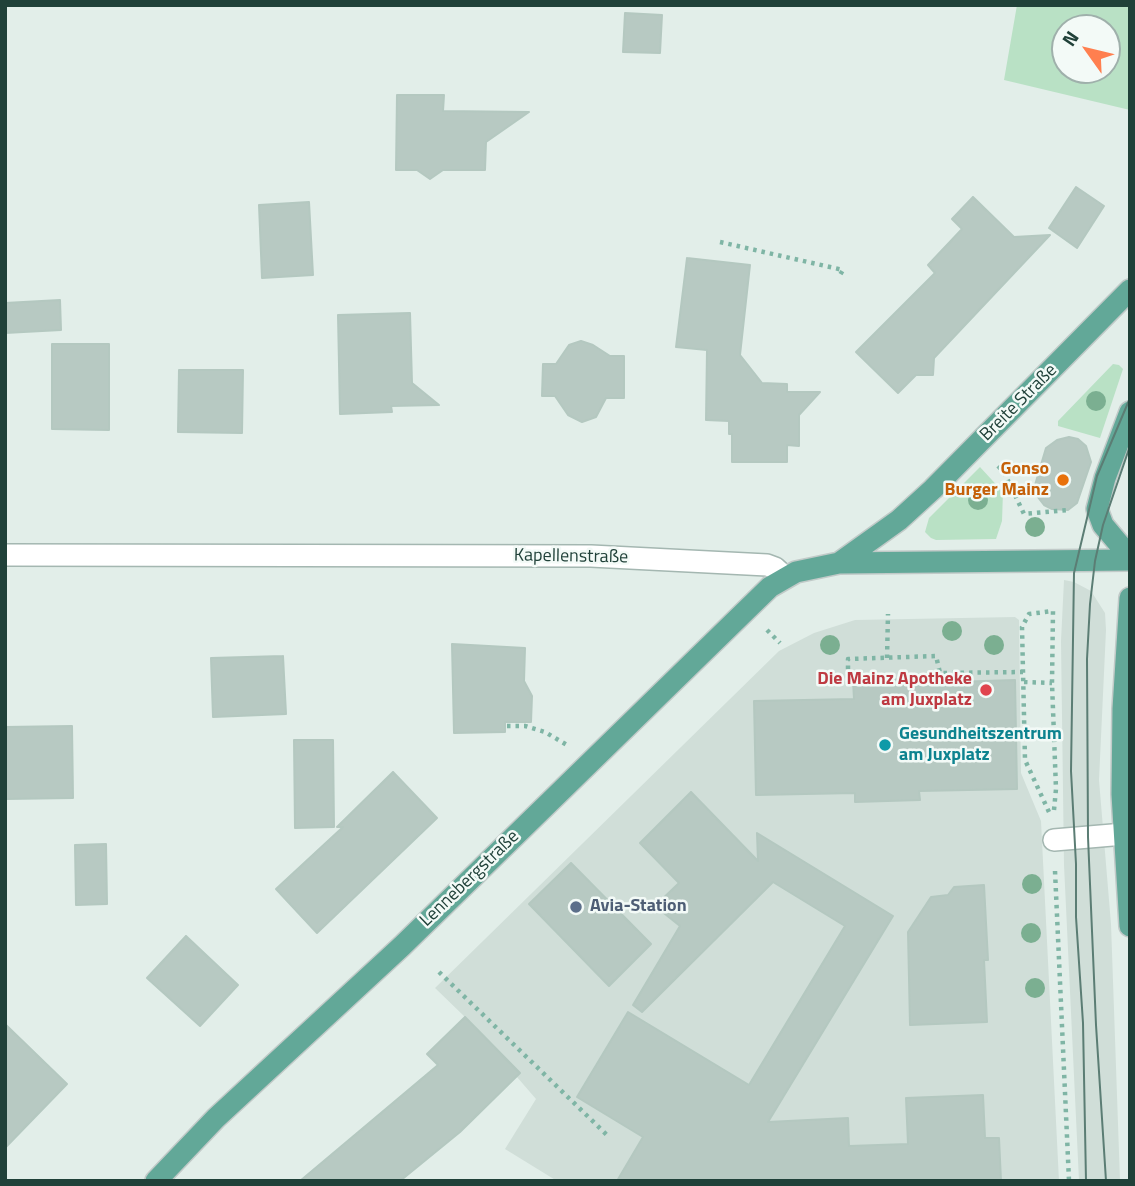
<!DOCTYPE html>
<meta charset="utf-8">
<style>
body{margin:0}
#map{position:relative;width:1135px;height:1186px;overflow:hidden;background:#e2eee9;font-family:"Titillium Web",sans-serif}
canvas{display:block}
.frame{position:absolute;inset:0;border:7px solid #204139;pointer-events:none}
.north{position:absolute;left:1051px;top:14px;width:70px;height:70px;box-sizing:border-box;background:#f3faf7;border:2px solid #9fb0ab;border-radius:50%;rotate:304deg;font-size:19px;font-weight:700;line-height:28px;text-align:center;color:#204139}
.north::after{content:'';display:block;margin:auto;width:24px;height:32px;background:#ff7f4f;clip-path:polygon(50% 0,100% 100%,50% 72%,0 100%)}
</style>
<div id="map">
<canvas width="1135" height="1186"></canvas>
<div class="frame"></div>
<div class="north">N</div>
</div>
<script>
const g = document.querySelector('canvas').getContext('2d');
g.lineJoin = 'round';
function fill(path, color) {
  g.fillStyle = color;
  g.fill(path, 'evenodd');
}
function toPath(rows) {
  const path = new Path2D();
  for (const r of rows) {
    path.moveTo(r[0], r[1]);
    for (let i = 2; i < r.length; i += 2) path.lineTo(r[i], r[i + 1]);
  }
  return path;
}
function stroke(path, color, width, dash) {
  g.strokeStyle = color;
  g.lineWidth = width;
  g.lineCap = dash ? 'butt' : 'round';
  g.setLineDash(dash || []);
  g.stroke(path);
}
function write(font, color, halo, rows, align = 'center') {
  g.font = font + ' "Titillium Web",sans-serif';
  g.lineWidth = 5;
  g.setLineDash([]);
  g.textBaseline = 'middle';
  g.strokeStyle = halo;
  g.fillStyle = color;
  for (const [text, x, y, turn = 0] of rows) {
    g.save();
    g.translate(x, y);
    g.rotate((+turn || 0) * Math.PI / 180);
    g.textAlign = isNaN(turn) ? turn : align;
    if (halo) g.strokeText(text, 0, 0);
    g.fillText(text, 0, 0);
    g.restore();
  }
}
fill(toPath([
 [1064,580,1074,582,1091,591,1105,613,1106,630,1099,780,1111,924,1120,1181,1079,1181,1064,865,1061,641],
 [1015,617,1019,620,1021,773,1041,821,1059,1181,557,1181,505,1149,536,1099,465,1017,435,988,779,651,814,633,855,620]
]), '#d0ded8');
fill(toPath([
 [1017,5,1130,5,1130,110,1004,80],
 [1065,28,1107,28,1107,70,1065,70],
 [1113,364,1119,365,1123,369,1100,438,1058,426,1058,421],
 [980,467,1003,492,1002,521,996,539,936,540,931,538,925,532,929,518]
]), '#b9e1c5');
const building = toPath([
 [625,13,662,15,660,53,623,52,625,13],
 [397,95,444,95,443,111,529,112,486,142,485,170,443,170,430,179,417,170,396,170,397,95],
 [1076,187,1104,206,1077,248,1049,228,1076,187],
 [973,197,1014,237,1050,235,934,358,933,375,916,375,898,393,856,352,935,273,928,265,962,229,952,219,973,197],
 [309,202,313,275,262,278,259,205,309,202],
 [687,258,750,265,740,355,762,383,787,384,787,392,820,392,799,415,799,446,787,445,787,462,732,462,732,434,729,434,729,421,706,420,707,350,676,347,687,258],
 [60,300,61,330,5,333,5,303,60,300],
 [410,313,412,383,439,405,391,406,392,412,340,414,338,315,410,313],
 [581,341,593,345,610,356,624,356,624,398,606,398,596,417,582,422,568,415,555,396,542,396,543,364,556,364,569,345,581,341],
 [52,344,109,344,109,430,52,429,52,344],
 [179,370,243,370,242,433,178,432,179,370],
 [1069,437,1078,439,1086,446,1091,462,1077,503,1068,510,1052,509,1044,505,1037,496,1035,485,1046,448,1057,440,1069,437],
 [452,644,525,648,524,681,532,696,531,722,505,722,505,732,454,733,452,644],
 [283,656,286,714,213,717,211,658,283,656],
 [922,679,922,683,1015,680,1017,789,919,791,920,800,855,802,855,793,756,795,754,701,854,699,853,680,922,679],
 [72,726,73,798,5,799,5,727,72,726],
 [294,740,333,740,334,827,295,828,294,740],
 [393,772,437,818,317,933,276,889,343,827,337,827,393,772],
 [691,792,758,861,757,833,893,916,768,1122,848,1118,849,1146,908,1144,906,1098,983,1095,985,1138,999,1138,1001,1181,617,1181,643,1137,577,1097,628,1012,749,1085,845,926,773,882,642,1012,633,1005,680,926,655,906,679,883,640,843,691,792],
 [106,844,107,904,76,905,75,845,106,844],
 [571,863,651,944,609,986,529,904,571,863],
 [984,885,988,960,984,960,987,1022,910,1025,908,932,931,897,948,895,954,887,984,885],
 [186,936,238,985,200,1026,147,978,186,936],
 [465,1017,520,1073,460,1132,400,1181,300,1181,438,1065,427,1054,465,1017],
 [5,1024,67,1084,5,1148,5,1024]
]);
fill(building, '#b7c9c2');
stroke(building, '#b4c8c0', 2);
const minor = toPath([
 [5,555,591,556,767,565,775,568,785,577],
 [1054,840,1124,834]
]);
const major = toPath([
 [1130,412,1105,478,1097,509,1103,525,1130,557],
 [839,563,899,520,933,489,1130,290],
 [1130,598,1123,709,1122,794,1130,926],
 [156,1181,216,1118,402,946,770,587,796,572,839,563,1130,560]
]);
stroke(minor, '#a4b7b1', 24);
stroke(major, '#c1cac8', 24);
stroke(toPath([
 [720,242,843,270,840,275],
 [998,466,1004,472,1024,514,1068,510],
 [767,630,780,643],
 [887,658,888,614],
 [1024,682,1052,683],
 [848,686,848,659,936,656,940,673,1023,672],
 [507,726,525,726,545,732,567,745],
 [1049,812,1025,760,1022,627,1029,614,1053,611,1052,683,1056,789,1054,810],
 [1055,871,1069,1181],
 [439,972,608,1136]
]), '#7fb5a5', 4.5, [3.5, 5]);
stroke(minor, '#fff', 21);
stroke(major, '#62a898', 21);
stroke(toPath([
 [1086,1181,1083,1023,1076,917,1076,864,1071,771,1074,573,1097,476,1130,398],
 [1106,1181,1096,1025,1088,837,1087,659,1090,604,1095,561,1103,525,1130,446]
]), '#5b7d74', 2);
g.fillStyle = '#7baf91';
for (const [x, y] of [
 [1096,401],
 [978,500],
 [1035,527],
 [952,631],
 [830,645],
 [994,645],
 [1032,884],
 [1031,933],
 [1035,988]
]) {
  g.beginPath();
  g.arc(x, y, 10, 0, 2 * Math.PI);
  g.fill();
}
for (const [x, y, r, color] of [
 [1063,480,7,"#e8710a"],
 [986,690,7,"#e0444e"],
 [885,745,7,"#0f9aa8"],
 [576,907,7,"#5c6f8a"]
]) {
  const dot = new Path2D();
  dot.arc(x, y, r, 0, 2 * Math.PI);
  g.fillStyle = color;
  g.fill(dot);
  stroke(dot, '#f3faf7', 2.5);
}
write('18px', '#204139', '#f3faf7', [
 ["Breite Straße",1019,403,-45],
 ["Kapellenstraße",571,557,1],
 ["Lennebergstraße",470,879,-44]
]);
write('bold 18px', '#c56008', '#f3faf7', [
 ["Gonso",1049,470],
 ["Burger Mainz",1049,491]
], 'right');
write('bold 18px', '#be3a42', '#f3faf7', [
 ["Die Mainz Apotheke",972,680],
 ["am Juxplatz",972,701]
], 'right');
write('bold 18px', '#0d838f', '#f3faf7', [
 ["Gesundheitszentrum",899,735],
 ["am Juxplatz",899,756]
], 'left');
write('bold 18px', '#4e5e75', '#f3faf7', [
 ["Avia-Station",590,907]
], 'left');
</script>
